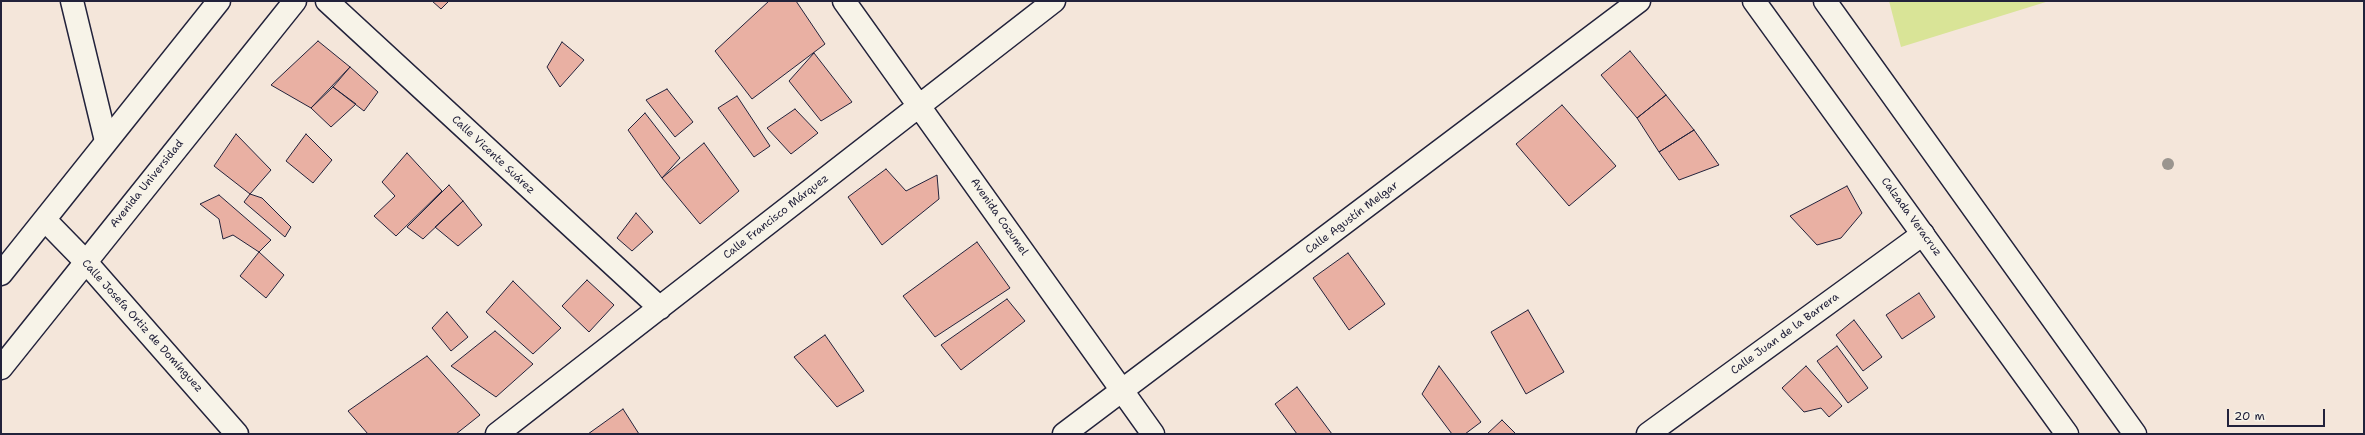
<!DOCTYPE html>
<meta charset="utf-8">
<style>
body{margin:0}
#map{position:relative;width:2365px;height:435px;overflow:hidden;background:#f4e6da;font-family:"Shantell Sans",sans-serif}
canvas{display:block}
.frame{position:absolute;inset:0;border:2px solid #22223b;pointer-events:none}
.scale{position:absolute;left:2227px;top:409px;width:98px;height:18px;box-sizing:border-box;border:2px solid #22223b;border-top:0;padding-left:5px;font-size:12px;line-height:14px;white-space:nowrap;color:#22223b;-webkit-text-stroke:3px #f7f3e8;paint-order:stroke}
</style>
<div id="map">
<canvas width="2365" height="435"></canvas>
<div class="frame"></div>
<div class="scale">20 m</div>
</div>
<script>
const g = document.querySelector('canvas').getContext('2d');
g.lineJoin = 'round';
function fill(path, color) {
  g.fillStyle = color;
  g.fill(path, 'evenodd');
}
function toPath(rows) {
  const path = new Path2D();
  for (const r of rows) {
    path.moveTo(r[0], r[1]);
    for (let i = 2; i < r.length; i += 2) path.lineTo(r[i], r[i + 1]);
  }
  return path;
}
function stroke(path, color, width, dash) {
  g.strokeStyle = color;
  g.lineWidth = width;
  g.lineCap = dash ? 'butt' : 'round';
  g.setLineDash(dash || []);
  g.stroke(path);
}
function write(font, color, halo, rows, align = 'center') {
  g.font = font + ' "Shantell Sans",sans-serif';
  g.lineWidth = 3;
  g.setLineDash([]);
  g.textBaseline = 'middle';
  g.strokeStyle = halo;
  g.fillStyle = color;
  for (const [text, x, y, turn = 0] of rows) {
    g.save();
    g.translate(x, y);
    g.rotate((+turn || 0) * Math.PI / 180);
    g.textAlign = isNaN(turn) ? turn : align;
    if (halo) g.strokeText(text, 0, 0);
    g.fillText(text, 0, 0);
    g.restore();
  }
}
fill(toPath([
 [1889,1,2049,1,1901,47]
]), '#d9e497');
const building = toPath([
 [432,1,449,1,441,9,432,1],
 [769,1,796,1,825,44,752,99,715,51,769,1],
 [318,41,350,67,311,108,271,85,318,41],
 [562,42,584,60,560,87,547,67,562,42],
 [1630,51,1666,95,1637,118,1601,75,1630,51],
 [814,53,852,102,821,121,789,81,814,53],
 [350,67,378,92,364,111,333,87,350,67],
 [333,87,356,104,331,127,311,108,333,87],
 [667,89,693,122,675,137,646,100,667,89],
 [1666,95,1694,130,1659,152,1637,118,1666,95],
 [737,96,770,146,754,157,718,108,737,96],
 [1562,105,1616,166,1569,206,1516,144,1562,105],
 [795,109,818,133,791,154,767,128,795,109],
 [645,113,680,158,662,178,628,130,645,113],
 [1694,130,1719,165,1679,180,1659,152,1694,130],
 [236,134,271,170,250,194,214,166,236,134],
 [306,134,332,160,313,183,286,161,306,134],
 [704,143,739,191,700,224,662,178,704,143],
 [407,153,442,191,396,236,374,216,395,196,382,182,407,153],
 [886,169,906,191,937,175,939,199,882,245,848,197,886,169],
 [449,185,463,201,423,239,407,227,449,185],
 [1847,186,1862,213,1841,238,1817,245,1790,216,1847,186],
 [250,194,262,198,291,227,285,237,244,202,250,194],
 [219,195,271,240,259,252,233,235,223,239,219,219,200,204,219,195],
 [463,201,482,225,458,246,435,227,463,201],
 [636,213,653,232,632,251,617,238,636,213],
 [977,242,1010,288,935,337,903,296,977,242],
 [259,252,284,275,266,298,240,276,259,252],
 [1348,253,1385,304,1349,330,1313,278,1348,253],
 [587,280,614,305,589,332,562,306,587,280],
 [513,281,561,328,533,354,486,312,513,281],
 [1919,293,1935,317,1902,339,1886,315,1919,293],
 [1007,299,1025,321,961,370,941,345,1007,299],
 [1528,310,1564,372,1526,394,1491,332,1528,310],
 [447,312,468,337,451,351,432,328,447,312],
 [1854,320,1882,357,1863,371,1836,335,1854,320],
 [495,331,533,364,496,397,451,366,495,331],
 [825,335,864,391,837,407,794,357,825,335],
 [1837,346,1868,388,1848,403,1817,361,1837,346],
 [427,356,480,415,456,434,368,434,348,411,427,356],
 [1439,366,1481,422,1465,434,1452,434,1422,394,1439,366],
 [1806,366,1842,406,1829,417,1821,408,1804,412,1782,388,1806,366],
 [1297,387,1332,434,1297,434,1275,404,1297,387],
 [623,409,639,434,588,434,623,409],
 [1502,420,1516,434,1487,434,1502,420]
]);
fill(building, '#e9b0a3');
stroke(building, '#22223b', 1);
const minor = toPath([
 [72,1,106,141],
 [327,1,660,308],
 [844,1,1153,434],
 [45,220,85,261,237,434],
 [497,434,1054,1],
 [1064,434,1639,1],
 [1648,434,1923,234]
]);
const secondary = toPath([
 [1,274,219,1],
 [1,368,295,1]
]);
const primary = toPath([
 [1754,1,2067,434],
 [1825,1,2135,434]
]);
stroke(minor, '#22223b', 25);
stroke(secondary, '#22223b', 25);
stroke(primary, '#22223b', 25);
stroke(minor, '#f7f3e8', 22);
stroke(secondary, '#f7f3e8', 22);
stroke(primary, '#f7f3e8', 22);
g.fillStyle = '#9a958f';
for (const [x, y] of [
 [2168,164]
]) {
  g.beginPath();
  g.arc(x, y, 6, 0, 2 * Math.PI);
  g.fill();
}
write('11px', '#22223b', '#f7f3e8', [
 ["Calle Vicente Suárez",493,155,43],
 ["Avenida Universidad",147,184,-51],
 ["Calle Francisco Márquez",776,217,-38],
 ["Avenida Cozumel",999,217,55],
 ["Calzada Veracruz",1911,217,54],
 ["Calle Agustín Melgar",1352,218,-37],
 ["Calle Josefa Ortiz de Domínguez",142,326,48],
 ["Calle Juan de la Barrera",1785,334,-36]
]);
</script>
